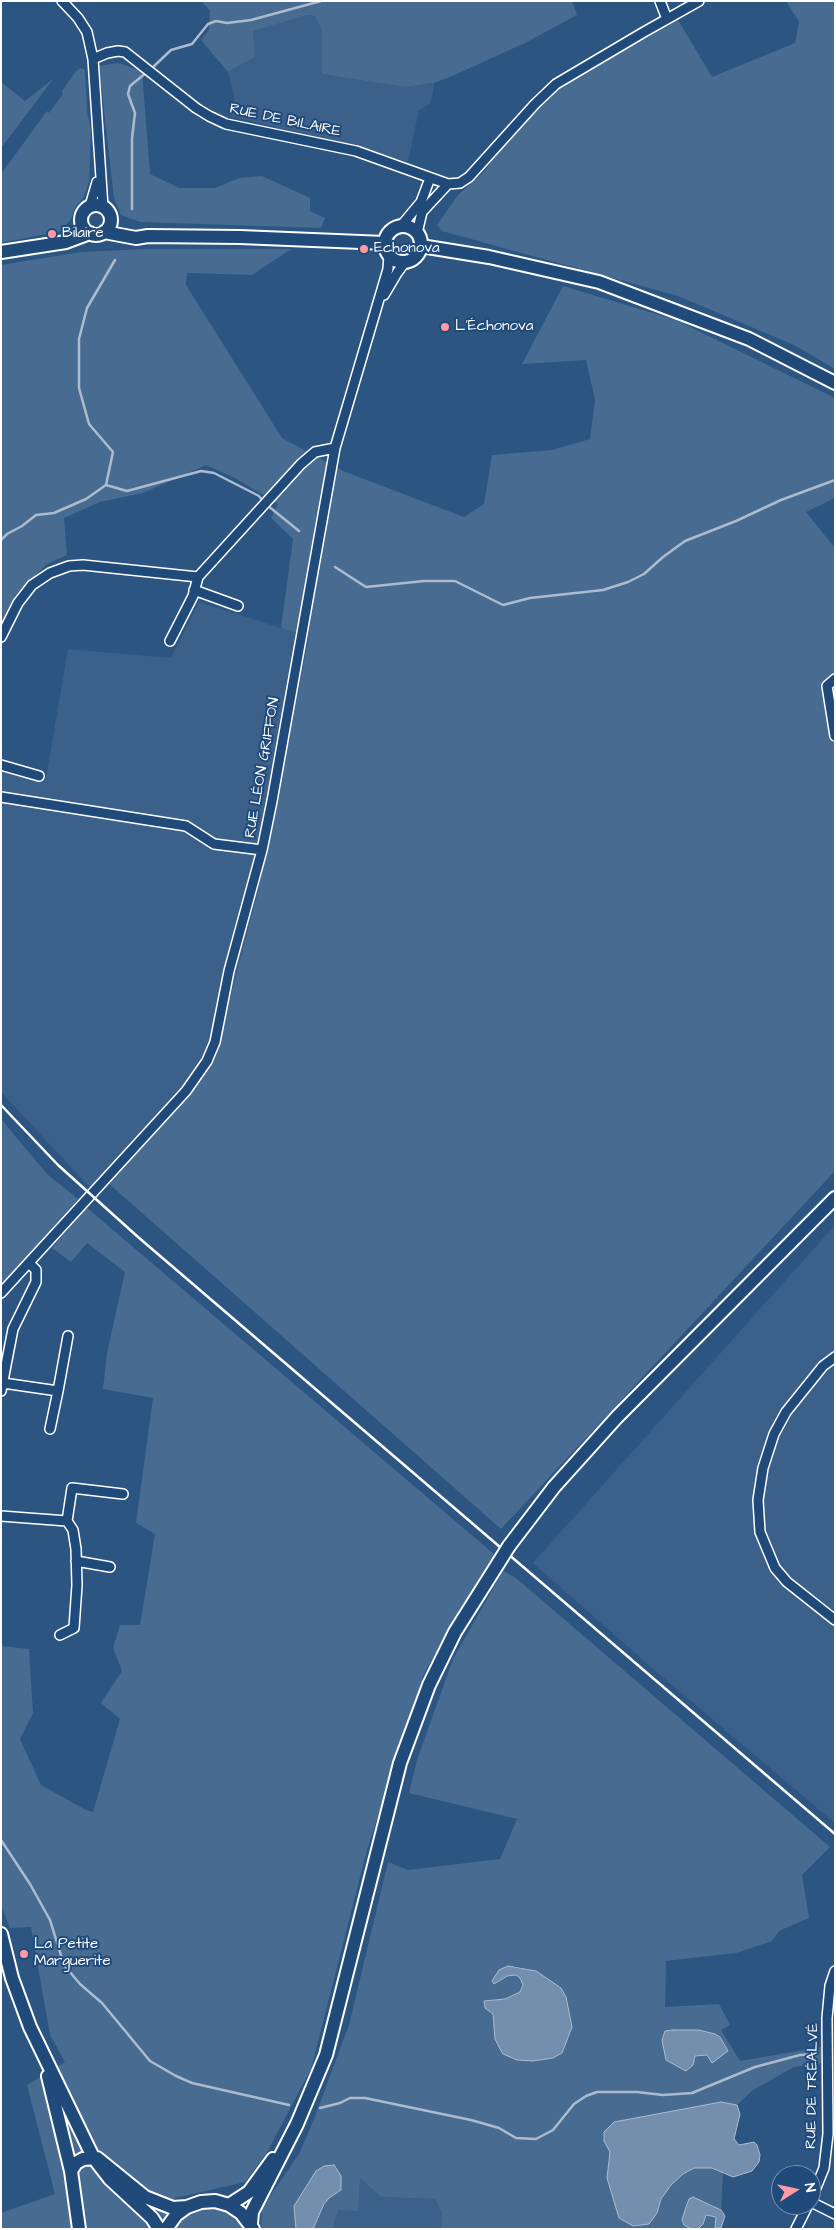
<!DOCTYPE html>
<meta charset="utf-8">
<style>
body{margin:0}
#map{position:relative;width:836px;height:2230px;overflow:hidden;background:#2c5582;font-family:"Architects Daughter",sans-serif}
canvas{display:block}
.frame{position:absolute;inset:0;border:2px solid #fff;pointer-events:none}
.north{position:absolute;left:771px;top:2165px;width:50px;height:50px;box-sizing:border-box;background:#1f4a7a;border:1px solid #7992af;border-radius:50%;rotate:80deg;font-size:14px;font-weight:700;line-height:20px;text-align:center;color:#fff}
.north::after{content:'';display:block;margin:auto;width:18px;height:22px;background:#ff9aa2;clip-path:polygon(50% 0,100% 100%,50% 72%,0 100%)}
</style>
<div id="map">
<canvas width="836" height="2230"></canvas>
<div class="frame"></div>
<div class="north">N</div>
</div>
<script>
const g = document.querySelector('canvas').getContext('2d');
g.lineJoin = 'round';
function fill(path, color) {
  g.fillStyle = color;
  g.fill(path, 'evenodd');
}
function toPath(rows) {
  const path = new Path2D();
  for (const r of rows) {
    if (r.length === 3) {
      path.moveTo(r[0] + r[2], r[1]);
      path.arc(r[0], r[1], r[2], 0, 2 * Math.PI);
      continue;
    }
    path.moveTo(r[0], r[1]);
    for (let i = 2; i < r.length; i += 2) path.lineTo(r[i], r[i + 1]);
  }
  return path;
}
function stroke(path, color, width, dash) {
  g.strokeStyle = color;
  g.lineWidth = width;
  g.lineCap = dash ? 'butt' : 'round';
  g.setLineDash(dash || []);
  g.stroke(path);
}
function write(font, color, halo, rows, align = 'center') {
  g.font = font + ' "Architects Daughter",sans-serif';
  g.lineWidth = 4;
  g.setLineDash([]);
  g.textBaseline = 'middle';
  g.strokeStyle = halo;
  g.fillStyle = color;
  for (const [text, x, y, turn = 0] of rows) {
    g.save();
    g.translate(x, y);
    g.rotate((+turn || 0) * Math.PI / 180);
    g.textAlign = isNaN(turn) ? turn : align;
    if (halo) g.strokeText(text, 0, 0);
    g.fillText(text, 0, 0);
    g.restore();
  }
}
fill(toPath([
 [308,15,315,16,322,30,322,74,404,87,434,83,431,103,419,110,408,162,353,146,230,116,235,102,228,72,255,57,253,31],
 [199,602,309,637,257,895,214,1061,96,1194,1,1092,1,768,41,780,46,778,68,649,171,658],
 [835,1225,835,1823,652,1668,533,1563],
 [360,2178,381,2197,435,2199,442,2212,441,2229,333,2229,338,2210]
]), '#3b618b');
fill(toPath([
 [201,1,572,1,577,15,525,43,452,76,434,83,404,87,322,74,322,30,315,16,308,15,253,31,255,57,228,72,201,40,209,30,210,10],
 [786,1,835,1,835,369,794,345,678,296,442,231,437,225,458,195,483,173,504,145,561,86,678,20,712,77,795,43,799,22],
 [118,63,142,71,150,174,179,188,215,188,239,178,262,176,310,198,310,211,325,218,321,228,140,222,121,215,114,198,99,66],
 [81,68,85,70,87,112,91,130,89,181,84,197,75,207,71,219,61,231,1,243,1,174,47,111,49,113,63,94,62,91,76,71],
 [54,78,1,148,1,82,25,101],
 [147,249,291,249,252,275,187,273,186,285,282,438,343,471,464,517,484,504,492,455,552,450,590,439,595,400,586,360,522,364,563,286,676,320,835,398,835,498,806,512,835,548,835,1171,501,1529,108,1183,214,1061,257,895,309,637,281,628,293,539,271,518,278,504,235,478,206,465,143,493,100,502,64,518,67,555,47,564,15,595,1,628,1,265,81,252],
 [1,1119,47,1174,78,1199,1,1286],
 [86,1207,494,1554,451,1624,423,1676,367,1850,311,2069,266,2154,245,2182,175,2198,163,2221,161,2229,1,2229,1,2213,55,2194,27,2085,65,2062,50,2035,31,1927,10,1928,1,1905,1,1646,29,1649,33,1713,20,1739,41,1785,86,1810,93,1812,120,1719,101,1703,122,1671,113,1648,120,1625,140,1625,155,1534,136,1523,153,1398,103,1389,107,1353,125,1272,87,1243,71,1262,52,1248],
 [503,1571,516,1578,830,1847,802,1875,809,1918,779,1931,772,1941,736,1953,666,1961,665,2007,719,2004,730,2025,721,2030,740,2061,821,2047,823,2063,794,2067,753,2090,737,2105,721,2102,614,2122,604,2141,610,2152,607,2178,657,2213,661,2199,671,2185,683,2173,694,2168,712,2168,723,2173,721,2210,709,2204,684,2225,691,2229,441,2229,442,2212,435,2199,381,2197,360,2178,358,2211,338,2210,333,2229,261,2229,262,2208,299,2154,314,2119,349,2025,388,1862,408,1870,500,1859,517,1819,409,1793,417,1760,453,1659],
 [515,1966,536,1971,572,2027,561,2053,553,2058,533,2061,517,2060,495,2039,493,2014,485,2008,484,2001,505,1999,520,1992,523,1985,520,1978,516,1975,507,1976,494,1984],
 [686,2030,699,2030,720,2037,728,2051,695,2056],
 [211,2207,224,2210,236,2217,245,2229,172,2229,185,2214,197,2208],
 [706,2215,716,2217,715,2228,720,2229,698,2229,703,2224]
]), '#486b92');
const water = toPath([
 [508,1966,536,1971,561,1988,566,1997,572,2027,562,2053,553,2058,533,2061,517,2060,503,2054,499,2047,495,2039,493,2014,485,2008,484,2001,505,1999,520,1992,523,1985,520,1978,516,1975,507,1976,494,1984,492,1981,499,1970,508,1966],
 [673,2030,699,2030,715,2034,720,2037,728,2051,712,2063,707,2055,695,2056,693,2065,686,2071,666,2060,662,2040,665,2031,673,2030],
 [721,2102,737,2105,740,2114,734,2139,739,2145,754,2142,757,2145,760,2155,759,2162,752,2171,733,2177,712,2168,694,2168,683,2174,671,2185,661,2199,657,2213,649,2224,633,2226,619,2218,607,2178,610,2152,604,2141,604,2132,614,2122,721,2102],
 [334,2165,341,2176,341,2190,329,2198,324,2204,313,2229,296,2229,294,2206,316,2171,324,2166,334,2165],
 [693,2197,721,2210,725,2216,721,2228,715,2228,716,2217,706,2215,703,2224,698,2229,691,2229,684,2225,682,2220,686,2207,689,2199,693,2197]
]);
fill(water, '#748fad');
stroke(water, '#acbcce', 1);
stroke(toPath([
 [151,69,171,50,192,44,208,24,216,21,227,23,251,20,321,1],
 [132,209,132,138,135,113,128,94,130,86,147,72],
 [106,485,127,491,201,471,214,473,259,496,263,501],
 [267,505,299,531],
 [1,540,7,534,22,526,36,515,54,513,86,499,106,485,113,452,89,424,79,388,79,339,87,308,115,260],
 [335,567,366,587,424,581,455,581,503,605,530,598,603,590,628,582,644,574,663,557,685,541,736,521,781,500,835,480],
 [1,1840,30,1884,50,1920,64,1965,80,1984,102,2003,150,2061,176,2076,192,2083,289,2105],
 [320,2108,340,2103,350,2098,365,2098,471,2120,499,2128,516,2138,536,2139,553,2130,574,2104,586,2096,597,2092,637,2092,663,2095,692,2093,755,2067,800,2055,817,2054]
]), '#acbcce', 2.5);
const street = toPath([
 [62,1,78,18,87,32,93,59,103,207],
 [660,1,667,19],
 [93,59,107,53,118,51,125,52,196,108,209,116,226,124,356,151,448,184,460,183,469,177,535,104,556,84,644,32,699,1],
 [90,206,97,182],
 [401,226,421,202,430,178],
 [417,233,422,212,448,184],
 [384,295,397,273,405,262],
 [194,590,238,606],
 [1,637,18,603,32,585,50,573,69,566,83,565,198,577,301,464,315,452,335,448],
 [170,641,193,596,198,577],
 [835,679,827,686,835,736],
 [1,765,39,776],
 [1,797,186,826,214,844,262,850],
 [1,1293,186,1091,207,1061,215,1042,229,971,262,850,272,801,335,448,388,269,389,255],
 [835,1357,823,1366,786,1412,774,1434,763,1468,758,1500,760,1532,775,1568,787,1582,835,1620],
 [3,1383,58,1391,50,1429],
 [1,1391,13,1329,36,1282,36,1270,29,1263],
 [58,1391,68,1336],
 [1,1516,67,1521,72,1488,123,1494],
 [76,1561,110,1567],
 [60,1635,74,1628,77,1585,76,1549,73,1530,67,1521],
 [811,2200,824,2168,828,2134,827,2018,830,1986,835,1971],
 [811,2202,835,2214],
 [796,2229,808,2205]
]);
const secondary = toPath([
 [96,220,15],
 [403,244,18],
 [104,232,136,238,148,236,240,237,385,243],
 [421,246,489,257,599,282,749,339,835,383],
 [1,252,66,242,90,233],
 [509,1546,554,1487,617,1417,835,1198],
 [1,1934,12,1978,30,2027,93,2157,110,2179,152,2218,159,2229],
 [48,2076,71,2171,79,2229],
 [71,2171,76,2163,83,2159,97,2158,145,2197,173,2208,187,2207],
 [229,2205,249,2192,273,2159],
 [251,2224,252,2212,297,2124,326,2055,400,1763,429,1685,455,1632,499,1562],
 [166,2229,176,2215,187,2207,201,2202,215,2201,229,2205,241,2213,253,2229]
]);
stroke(street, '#fff', 12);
stroke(secondary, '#fff', 16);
stroke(street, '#1f4a7a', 9);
stroke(secondary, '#1f4a7a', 12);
stroke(toPath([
 [1,1105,58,1165,138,1237,835,1834]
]), '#fff', 2.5);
const secondaryBridge = toPath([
 [499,1562,509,1546]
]);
stroke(secondaryBridge, '#fff', 16, []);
stroke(secondaryBridge, '#1f4a7a', 12);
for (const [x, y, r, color] of [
 [52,234,5,"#ff9aa2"],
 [364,249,5,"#ff9aa2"],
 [445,327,5,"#ff9aa2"],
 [24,1954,5,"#ff9aa2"]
]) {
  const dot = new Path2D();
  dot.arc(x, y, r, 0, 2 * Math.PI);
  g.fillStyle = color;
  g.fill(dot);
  stroke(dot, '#1f4a7a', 2);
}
write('15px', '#fff', '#1f4a7a', [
 ["RUE DE BILAIRE",285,121,12],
 ["RUE LÉON GRIFFON",263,768,-80],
 ["RUE DE TRÉALVÉ",813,2086,-89]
]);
write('15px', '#fff', '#1f4a7a', [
 ["Bilaire",62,234],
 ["Echonova",374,249],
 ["L'Échonova",455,327],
 ["La Petite",34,1945],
 ["Marguerite",34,1962]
], 'left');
</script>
